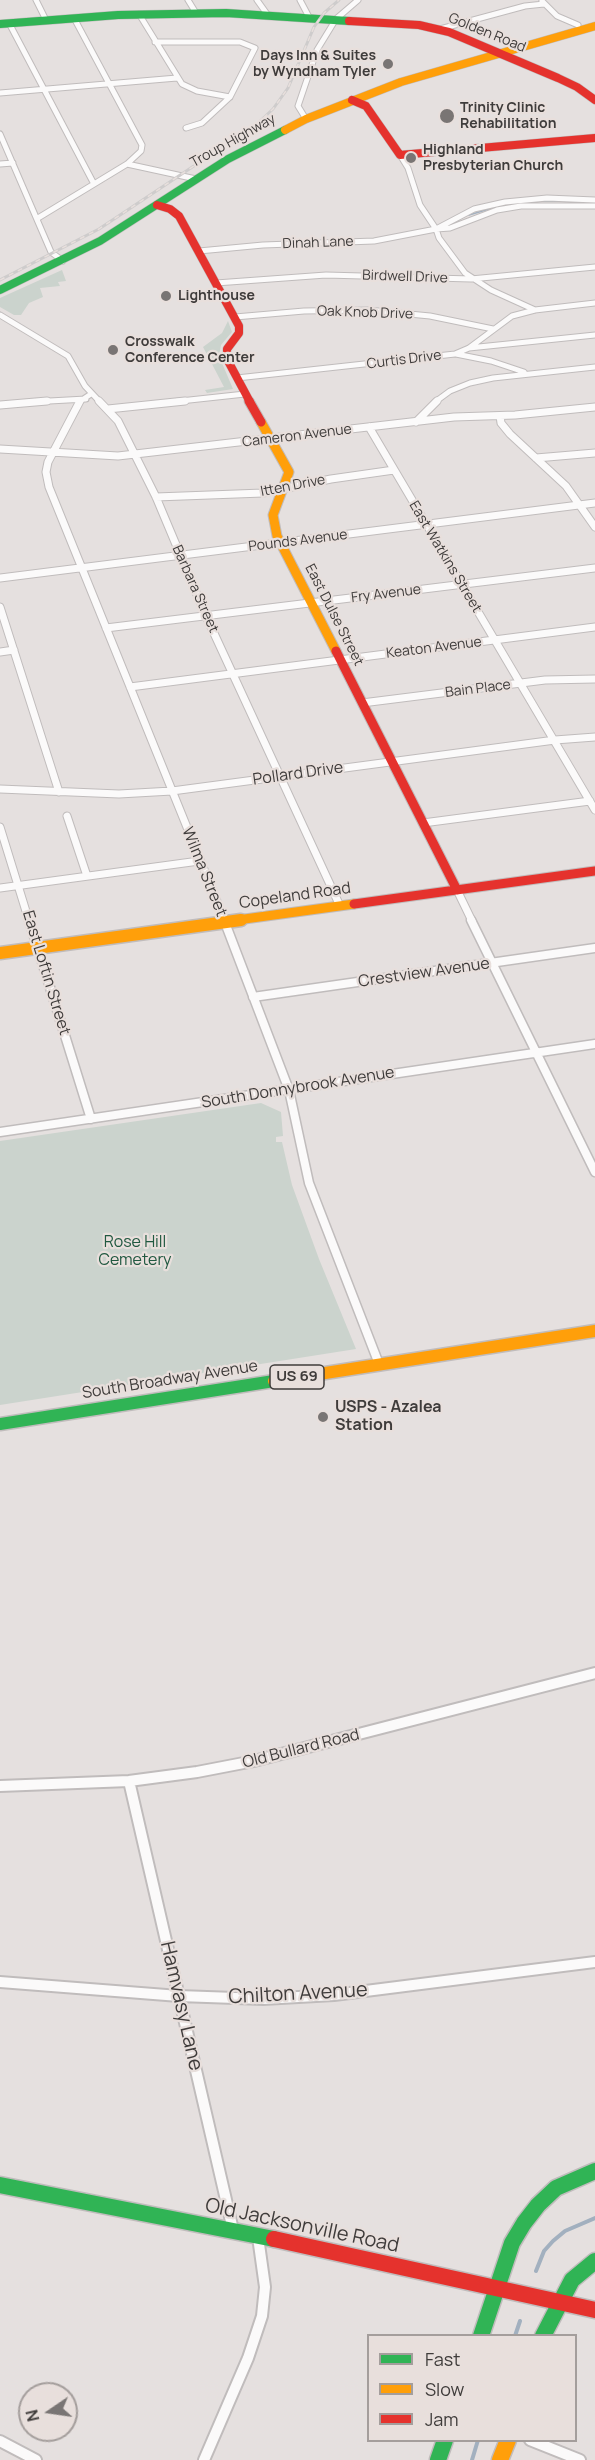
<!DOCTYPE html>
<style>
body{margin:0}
#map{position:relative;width:595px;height:2460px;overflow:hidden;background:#e5e0df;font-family:Manrope,sans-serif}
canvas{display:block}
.legend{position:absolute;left:367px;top:2334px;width:210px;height:108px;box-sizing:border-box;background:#e8dfdc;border:2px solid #a49e9c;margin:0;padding:8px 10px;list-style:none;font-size:18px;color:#3f3c3b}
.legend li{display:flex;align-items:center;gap:12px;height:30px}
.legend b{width:30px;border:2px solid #a49e9c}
.north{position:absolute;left:18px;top:2382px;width:60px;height:60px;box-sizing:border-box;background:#e8dfdc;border:2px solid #a49e9c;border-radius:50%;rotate:257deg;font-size:16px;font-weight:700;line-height:24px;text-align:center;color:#3f3c3b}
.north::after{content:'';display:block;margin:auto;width:21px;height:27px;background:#797574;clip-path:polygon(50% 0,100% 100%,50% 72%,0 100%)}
</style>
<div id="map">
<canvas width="595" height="2460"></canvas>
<ul class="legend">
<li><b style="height:8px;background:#30b455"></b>Fast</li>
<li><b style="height:8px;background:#ff9f0a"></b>Slow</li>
<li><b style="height:8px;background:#e5322d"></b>Jam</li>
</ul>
<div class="north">N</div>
</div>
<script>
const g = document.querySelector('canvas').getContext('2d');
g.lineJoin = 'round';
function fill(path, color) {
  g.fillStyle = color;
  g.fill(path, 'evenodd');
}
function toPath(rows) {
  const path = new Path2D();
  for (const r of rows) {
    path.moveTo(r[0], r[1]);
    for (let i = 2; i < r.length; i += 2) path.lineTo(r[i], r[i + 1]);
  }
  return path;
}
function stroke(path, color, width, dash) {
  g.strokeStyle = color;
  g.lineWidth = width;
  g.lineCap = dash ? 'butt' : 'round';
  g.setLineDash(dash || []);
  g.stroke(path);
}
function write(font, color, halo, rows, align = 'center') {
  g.font = font + ' Manrope,sans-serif';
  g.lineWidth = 4.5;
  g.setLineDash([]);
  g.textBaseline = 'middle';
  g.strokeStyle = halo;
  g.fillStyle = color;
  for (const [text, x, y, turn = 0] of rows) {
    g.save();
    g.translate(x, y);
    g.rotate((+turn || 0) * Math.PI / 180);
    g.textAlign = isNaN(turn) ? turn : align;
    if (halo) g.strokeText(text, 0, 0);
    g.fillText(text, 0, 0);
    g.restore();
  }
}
fill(toPath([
 [62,270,66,281,58,282,60,286,40,288,43,297,29,303,21,315,14,315,0,307,0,298],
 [228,321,232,332,221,345,219,356,233,389,207,393,205,390,224,387,203,347,222,333],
 [261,1103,281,1112,283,1136,276,1137,276,1142,282,1142,292,1185,319,1259,356,1349,0,1405,0,1141]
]), '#cbd3cd');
stroke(toPath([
 [538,201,567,201],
 [580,202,595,203],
 [469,215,496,207]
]), '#a2b0bf', 1.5);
stroke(toPath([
 [536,2271,544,2251,553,2241,565,2231,595,2218],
 [515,2336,520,2321],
 [472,2460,478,2440]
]), '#a2b0bf', 4);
const streetFar3 = toPath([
 [36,0,46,20],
 [188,0,196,13],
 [257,0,267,14],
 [300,0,309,17],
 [542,1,557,16,578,25],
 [139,14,182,84,197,91,230,97],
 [9,23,94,184],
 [440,29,525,6,544,4],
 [155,42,240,42,255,48,230,97,202,123,186,128],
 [0,93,177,78],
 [306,119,298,106,317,50,336,19,358,0],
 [0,134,51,252,63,261],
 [400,155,408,168,420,205,436,229,439,238,465,273,491,290,535,310],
 [0,164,13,163],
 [127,164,196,179],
 [595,200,547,198,505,202,474,209,436,229,450,228,497,210,521,206,595,206],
 [38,218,127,164,141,151,142,145,74,18],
 [199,251,263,245,374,241,436,229],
 [216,283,326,275,471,279,595,267],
 [0,315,68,356,85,386,100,402],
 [235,317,304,311,368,310,430,316,493,329],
 [469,348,595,335],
 [456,354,491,361,524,372],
 [237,378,455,354,469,348,512,316,535,310,595,303],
 [31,402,86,399],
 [79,402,91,394],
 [171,402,245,394],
 [435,402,450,391,470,383,493,378,595,367]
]);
const streetFar2 = toPath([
 [80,401,48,462,46,472,49,487,225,921],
 [99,401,118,421,156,497,206,616,340,906],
 [0,405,47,401],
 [108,409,185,401],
 [500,416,501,423,510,434,566,486,595,527],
 [416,422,437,401],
 [369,427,595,810],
 [0,449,118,456,454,417,515,415,595,407],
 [536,458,595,453],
 [156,497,263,493,331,479,394,470],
 [0,578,595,503],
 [0,607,59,792],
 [106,628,595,568],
 [0,652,14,650],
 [130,687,595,627],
 [362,703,545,680,595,679],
 [0,789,119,794,172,791,555,740,595,737],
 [67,816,87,876],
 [423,823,590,801],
 [0,827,29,921],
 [0,888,199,861],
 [457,890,472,921]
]);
const streetFar1 = toPath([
 [29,920,91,1119],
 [224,920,289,1090,309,1183,379,1364],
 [471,920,595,1172],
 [253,997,595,948],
 [0,1132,595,1044]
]);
const street = toPath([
 [129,1781,233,2230],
 [0,1786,129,1781,197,1772,254,1761,595,1673],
 [0,1982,179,1996,263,1999,334,1995,595,1962],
 [530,2440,580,2460],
 [0,2441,36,2460],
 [204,2460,248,2358,262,2316,265,2287,258,2237]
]);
const fastFar2 = toPath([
 [0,24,118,15,226,13,349,21],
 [0,290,100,241,228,159,285,130]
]);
const fastFar1 = toPath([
 [0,1424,274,1381]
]);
const fast = toPath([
 [0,2185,274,2239],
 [481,2336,512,2243,524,2223,538,2205,556,2188,595,2171],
 [543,2336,572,2280,595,2261],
 [438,2460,445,2440]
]);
const slowFar3 = toPath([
 [285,130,306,119,401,82,595,26]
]);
const slowFar2 = toPath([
 [261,422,289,472,273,515,277,536,336,651],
 [230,921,354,904]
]);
const slowFar1 = toPath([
 [0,953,241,920],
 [274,1381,595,1331]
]);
const slow = toPath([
 [500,2460,508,2440]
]);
const jamFar2 = toPath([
 [349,21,419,25,449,32,558,78,577,87,595,100],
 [352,100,366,106,400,155,595,138],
 [157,205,170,209,179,216,239,326,239,333,227,349,227,359,250,402]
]);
const jamFar1 = toPath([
 [249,401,261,422],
 [336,651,457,890],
 [354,904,595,871]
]);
const jam = toPath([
 [274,2239,595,2310]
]);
stroke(streetFar3, '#c0bcbc', 7);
stroke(streetFar2, '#c0bcbc', 9);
stroke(streetFar1, '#c0bcbc', 11);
stroke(street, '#c0bcbc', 14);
stroke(fastFar2, '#c0bcbc', 9);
stroke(fastFar1, '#c0bcbc', 15);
stroke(fast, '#c0bcbc', 19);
stroke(slowFar3, '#c0bcbc', 9);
stroke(slowFar2, '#c0bcbc', 11);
stroke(slowFar1, '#c0bcbc', 15);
stroke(slow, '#c0bcbc', 19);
stroke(jamFar2, '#c0bcbc', 9);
stroke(jamFar1, '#c0bcbc', 11);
stroke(jam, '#c0bcbc', 19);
stroke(streetFar3, '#fbfafa', 5);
stroke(streetFar2, '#fbfafa', 7);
stroke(streetFar1, '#fbfafa', 8);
stroke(street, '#fbfafa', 10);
stroke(fastFar2, '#30b455', 8);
stroke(fastFar1, '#30b455', 12);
stroke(fast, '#30b455', 16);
stroke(slowFar3, '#ff9f0a', 8);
stroke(slowFar2, '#ff9f0a', 9);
stroke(slowFar1, '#ff9f0a', 12);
stroke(slow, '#ff9f0a', 16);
stroke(jamFar2, '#e5322d', 8);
stroke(jamFar1, '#e5322d', 9);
stroke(jam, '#e5322d', 16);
const rail = toPath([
 [0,280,99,229,257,124,273,109,288,88,314,27,324,13,339,0]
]);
stroke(rail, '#cecccc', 3);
stroke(rail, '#e8dfdc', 1.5, [5]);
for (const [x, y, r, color] of [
 [388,64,6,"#797574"],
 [447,116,8,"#797574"],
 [411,158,6,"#797574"],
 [166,296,6,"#797574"],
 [113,350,6,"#797574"],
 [323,1417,6,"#797574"]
]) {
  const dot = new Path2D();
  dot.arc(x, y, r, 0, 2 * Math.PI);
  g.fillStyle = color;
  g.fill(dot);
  stroke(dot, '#e8dfdc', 2);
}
write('14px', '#3f3c3b', '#e8dfdc', [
 ["Golden Road",487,33,22],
 ["Troup Highway",233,141,-29],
 ["Dinah Lane",318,243,-2],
 ["Birdwell Drive",405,277,2],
 ["Oak Knob Drive",365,313,2],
 ["Curtis Drive",404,360,-7],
 ["Cameron Avenue",297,436,-7],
 ["Itten Drive",293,486,-11],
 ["Pounds Avenue",298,541,-7],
 ["East Watkins Street",445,557,59],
 ["Barbara Street",195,589,66],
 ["Fry Avenue",386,594,-7],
 ["East Dulse Street",334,615,63],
 ["Keaton Avenue",434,648,-7],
 ["Bain Place",478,689,-7]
]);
write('bold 14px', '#3f3c3b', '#e8dfdc', [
 ["Days Inn & Suites",376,56,"right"],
 ["by Wyndham Tyler",376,72,"right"],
 ["Trinity Clinic",460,108],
 ["Rehabilitation",460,124],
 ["Highland",423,150],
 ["Presbyterian Church",423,166],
 ["Lighthouse",178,296],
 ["Crosswalk",125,342],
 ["Conference Center",125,358]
], 'left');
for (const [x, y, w] of [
 [297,1377,54]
]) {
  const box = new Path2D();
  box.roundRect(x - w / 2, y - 12, w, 24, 4.5);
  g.fillStyle = '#e8dfdc';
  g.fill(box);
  stroke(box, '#3f3c3b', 1.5);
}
write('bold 15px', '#3f3c3b', null, [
 ["US 69",297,1377]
]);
write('16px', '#3f3c3b', '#e8dfdc', [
 ["Pollard Drive",298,774,-8],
 ["Wilma Street",204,872,68],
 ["Copeland Road",295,896,-8],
 ["East Loftin Street",46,973,73],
 ["Crestview Avenue",424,973,-8],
 ["South Donnybrook Avenue",298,1088,-9],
 ["South Broadway Avenue",170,1380,-9],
 ["Old Bullard Road",301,1749,-14]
]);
write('16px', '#215941', '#e8dfdc', [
 ["Rose Hill",135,1243],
 ["Cemetery",135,1261]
]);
write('bold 16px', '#3f3c3b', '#e8dfdc', [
 ["USPS - Azalea",335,1408],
 ["Station",335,1426]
], 'left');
write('20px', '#3f3c3b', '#e8dfdc', [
 ["Chilton Avenue",298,1994,-3],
 ["Hamvasy Lane",181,2006,77],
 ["Old Jacksonville Road",302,2226,12]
]);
</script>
